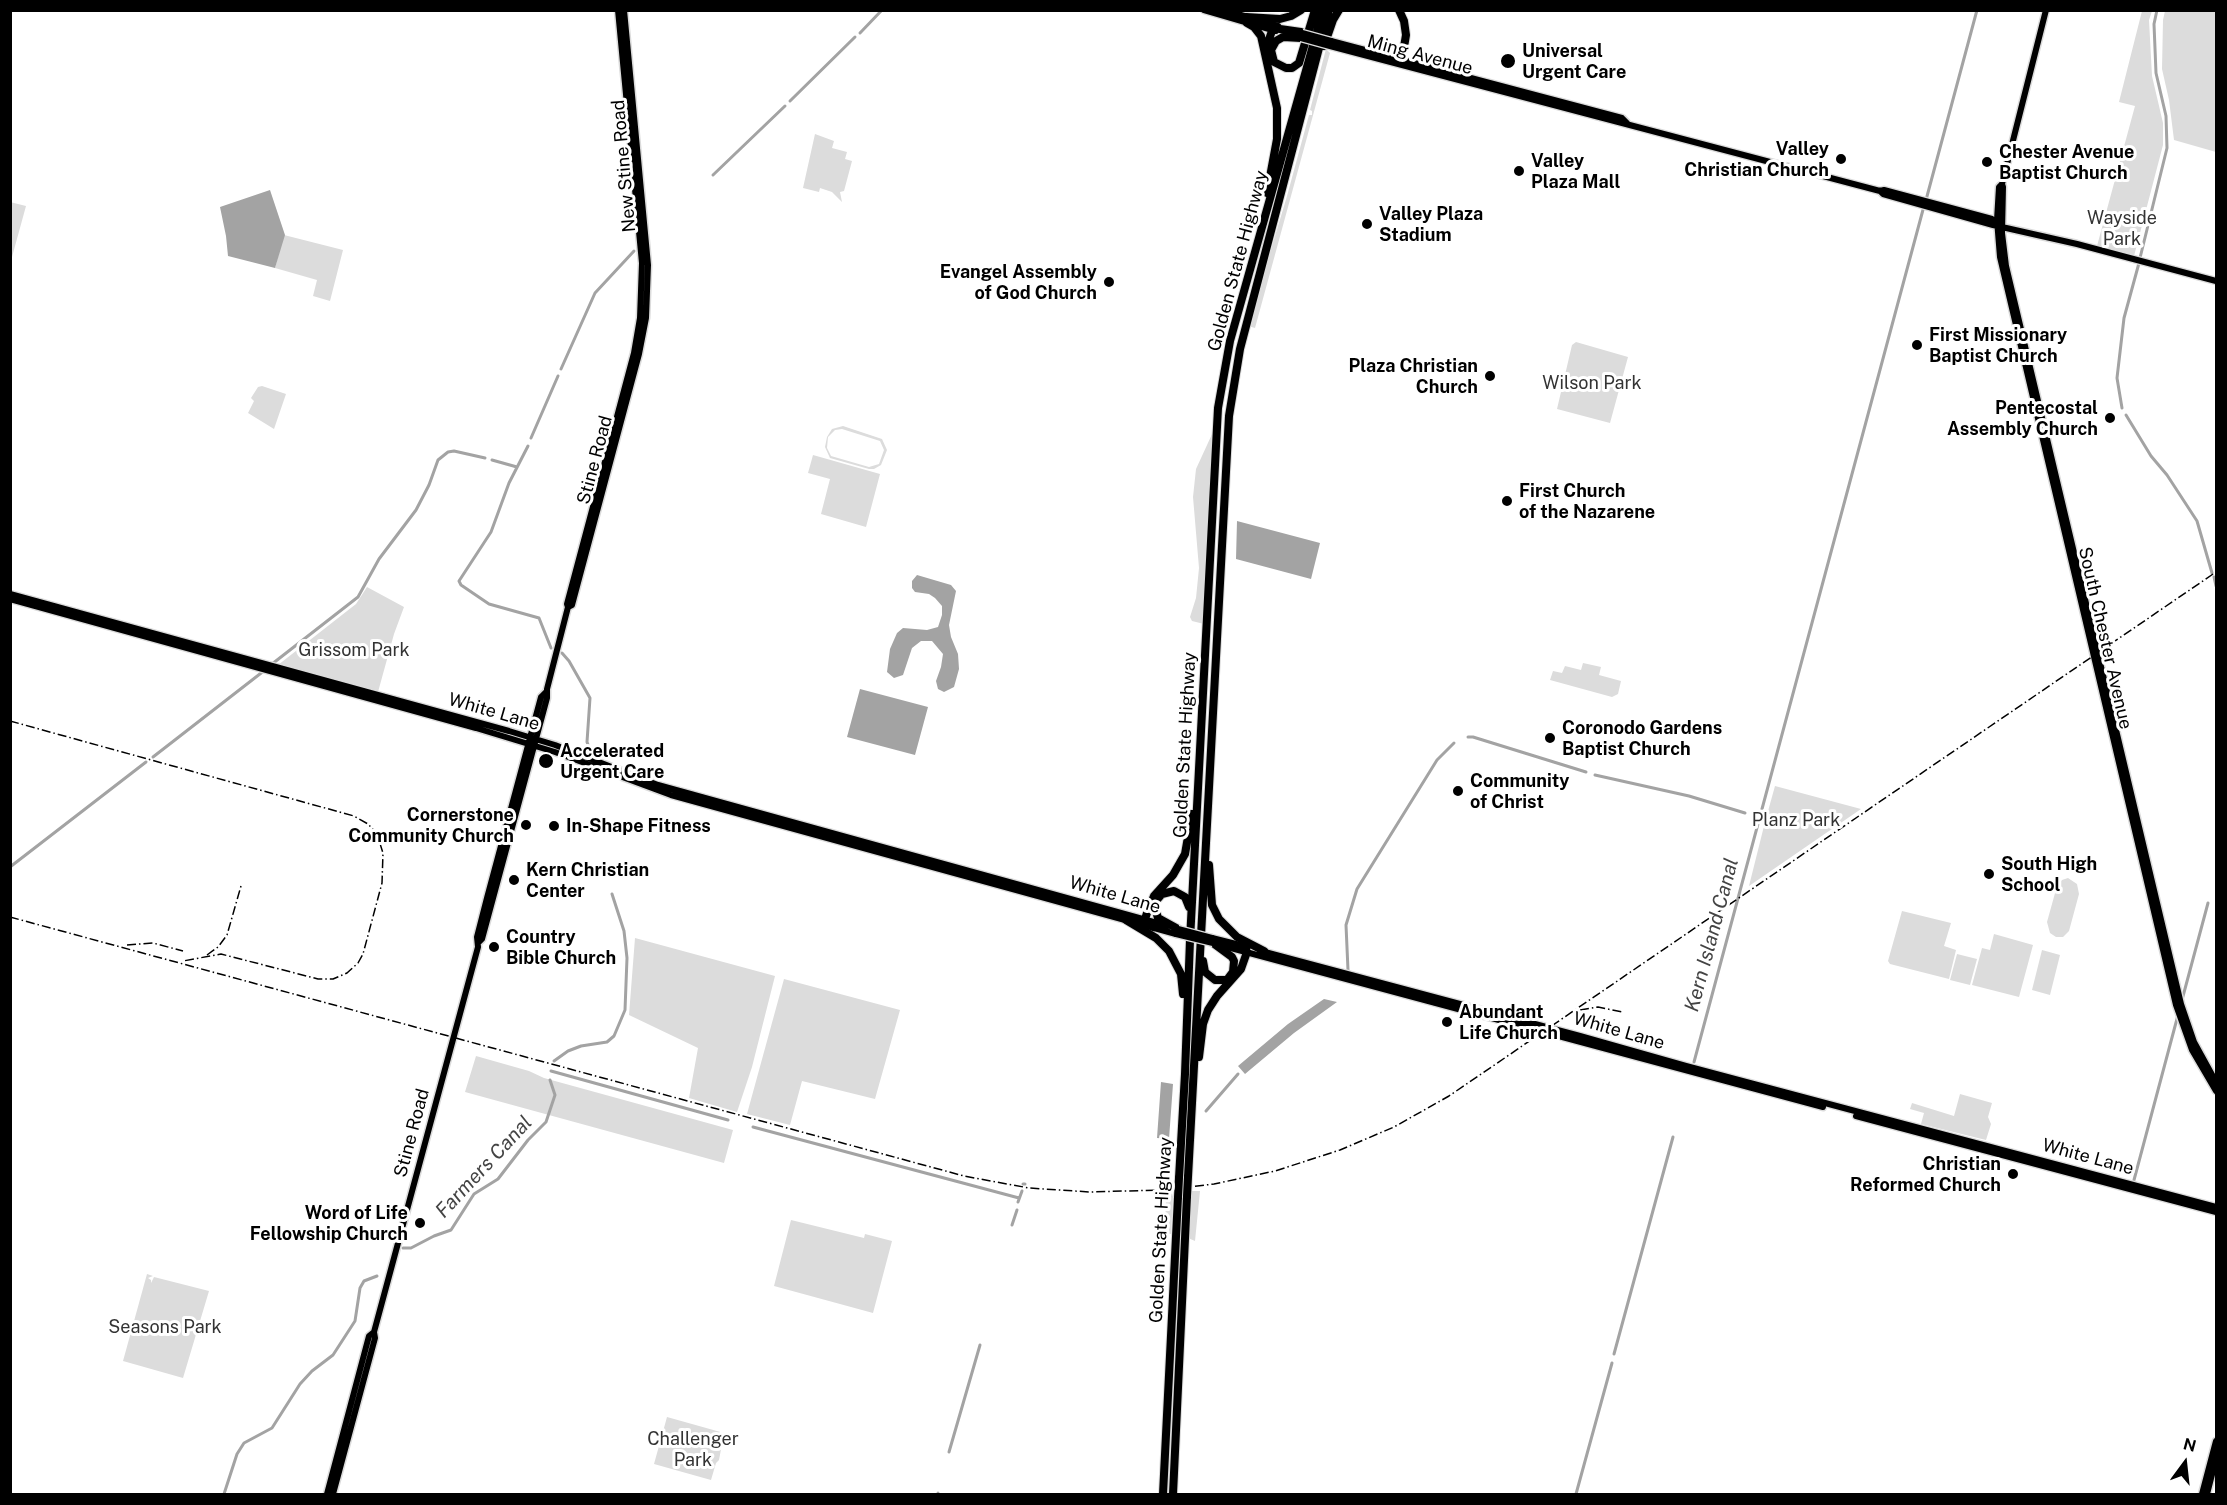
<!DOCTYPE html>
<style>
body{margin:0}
#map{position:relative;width:2227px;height:1505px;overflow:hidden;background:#fff;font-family:"Public Sans",sans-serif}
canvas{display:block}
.frame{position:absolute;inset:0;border:12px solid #000;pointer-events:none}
.north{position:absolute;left:2155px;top:1433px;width:60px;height:60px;-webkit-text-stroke:4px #fff;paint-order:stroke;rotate:15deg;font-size:16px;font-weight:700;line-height:24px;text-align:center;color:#000}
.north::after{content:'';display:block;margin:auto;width:21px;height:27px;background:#000;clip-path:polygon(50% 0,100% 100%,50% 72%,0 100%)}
</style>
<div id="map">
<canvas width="2227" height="1505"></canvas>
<div class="frame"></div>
<div class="north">N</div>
</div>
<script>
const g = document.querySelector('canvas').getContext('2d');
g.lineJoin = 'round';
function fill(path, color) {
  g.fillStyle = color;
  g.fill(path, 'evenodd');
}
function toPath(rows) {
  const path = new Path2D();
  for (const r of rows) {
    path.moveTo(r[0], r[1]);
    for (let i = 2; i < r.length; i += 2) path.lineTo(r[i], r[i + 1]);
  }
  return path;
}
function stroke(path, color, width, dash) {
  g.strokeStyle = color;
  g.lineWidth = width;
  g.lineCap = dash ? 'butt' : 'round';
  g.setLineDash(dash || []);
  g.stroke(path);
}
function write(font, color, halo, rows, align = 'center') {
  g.font = font + ' "Public Sans",sans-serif';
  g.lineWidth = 6;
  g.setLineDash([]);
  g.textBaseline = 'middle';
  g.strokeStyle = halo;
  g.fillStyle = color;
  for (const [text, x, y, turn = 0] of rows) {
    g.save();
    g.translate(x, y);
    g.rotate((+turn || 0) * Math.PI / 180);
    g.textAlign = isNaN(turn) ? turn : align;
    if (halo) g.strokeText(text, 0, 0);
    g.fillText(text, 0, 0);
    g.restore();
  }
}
fill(toPath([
 [2142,11,2152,11,2149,20,2152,76,2163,123,2163,145,2134,256,2097,246,2135,106,2119,102],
 [2165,11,2216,11,2216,152,2174,140,2169,100,2162,69,2163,20],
 [1326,49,1330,53,1255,328,1248,326,1287,196,1309,115,1312,115,1312,111,1310,110],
 [815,134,834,141,832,148,847,152,845,159,852,161,844,191,840,192,842,202,832,192,820,188,819,192,803,188],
 [10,202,26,206,12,257,10,257],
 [284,235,343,250,330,301,313,296,317,280,275,268],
 [1576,342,1628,357,1610,423,1557,409,1572,345],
 [262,386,286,394,274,429,248,413,254,401,251,398,258,387],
 [843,426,882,439,887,450,881,465,874,469,869,469,830,458,825,447,827,437,832,429],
 [842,429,880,441,884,450,879,464,869,467,831,456,827,448,828,437,835,430],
 [1213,432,1204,624,1192,621,1190,617,1196,598,1199,568,1193,497,1196,469],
 [813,455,880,474,866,527,821,514,830,479,808,473],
 [367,587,404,607,394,634,378,692,278,665,356,604],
 [1583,663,1601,667,1599,675,1621,681,1618,694,1612,697,1550,680,1553,671,1562,673,1565,666,1581,670],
 [1775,786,1861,809,1749,886,1765,822],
 [2068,878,2077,884,2079,894,2069,931,2063,937,2056,937,2050,933,2047,922,2057,886,2062,880],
 [1902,911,1951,923,1944,946,1956,950,1949,979,1890,964,1888,961],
 [1994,934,2033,945,2019,997,1972,985,1982,948,1990,950],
 [635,938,775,976,752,1067,737,1112,689,1098,698,1048,629,1015],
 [2042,950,2060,955,2050,995,2032,990],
 [1957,954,1977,959,1970,985,1950,980],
 [784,979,900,1010,875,1099,802,1081,790,1125,747,1114],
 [476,1056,529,1071,544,1078,733,1130,724,1163,465,1092],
 [1960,1094,1992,1103,1988,1117,1991,1124,1986,1140,1921,1124,1924,1113,1910,1109,1912,1103,1954,1116],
 [1190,1191,1200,1191,1195,1241,1188,1238],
 [1172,1193,1173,1197,1171,1234,1165,1233,1166,1196],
 [791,1220,864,1238,865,1234,892,1241,873,1313,774,1286],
 [147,1274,153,1276,148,1278,151,1280,151,1283,154,1277,209,1291,183,1378,123,1361],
 [667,1417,724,1433,719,1460,716,1463,711,1480,654,1464]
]), '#dcdcdc');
fill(toPath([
 [270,190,285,235,275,268,228,256,226,236,220,207],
 [1237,521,1320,543,1311,579,1236,559],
 [917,575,951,585,956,591,949,625,951,637,958,654,959,669,954,687,944,692,938,689,936,681,941,667,943,654,932,641,921,641,912,648,903,675,894,678,887,672,890,649,897,633,903,628,927,630,938,627,942,615,942,606,935,598,929,594,915,592,912,588,912,581],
 [860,689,928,707,915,755,847,737],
 [1324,999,1337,1002,1294,1033,1245,1074,1238,1066,1288,1024],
 [1161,1082,1173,1084,1169,1139,1157,1138]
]), '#a3a3a3');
stroke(toPath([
 [860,33,882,10],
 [790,101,855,37],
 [713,175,785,106],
 [1926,200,1977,10],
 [2140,258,2167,148,2166,116,2156,73,2154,24,2157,10],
 [561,369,595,293,634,251],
 [2122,408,2117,378,2124,318,2139,263],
 [2126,415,2151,456,2167,475,2197,521,2212,573],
 [531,438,558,376],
 [528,446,509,483,491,532,459,581,461,585,489,604,539,618,551,648],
 [492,460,517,467],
 [2214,577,2216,586],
 [562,653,569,661,590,698,587,742,592,755],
 [272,664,358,597,379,559,416,510,429,485,438,460,448,452,454,451,485,458],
 [1468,737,1473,737,1586,772],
 [153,757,265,670],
 [1595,775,1689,796,1745,813],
 [10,867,146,762],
 [1348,970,1346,925,1357,889,1437,760,1454,743],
 [2182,1000,2208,903],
 [554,1061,568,1051,581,1046,607,1042,614,1036,625,1010,627,958,624,931,612,894],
 [1694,1062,1924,206],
 [551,1071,728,1120],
 [1206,1111,1238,1074],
 [753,1127,1019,1198],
 [2134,1180,2178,1015],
 [1023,1184,1025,1184],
 [1018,1202,1022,1191],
 [1012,1225,1017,1210],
 [403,1248,411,1248,434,1236,451,1230,474,1194,498,1179,528,1140,546,1122,555,1095,550,1080],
 [1614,1354,1673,1137],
 [949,1452,980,1345],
 [224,1494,237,1454,244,1443,272,1428,300,1384,312,1371,333,1355,355,1321,360,1288,364,1281,377,1276],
 [938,1494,938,1493],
 [1576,1494,1612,1363]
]), '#a3a3a3', 3);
const major = toPath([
 [1204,10,1276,31],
 [1224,10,1278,26],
 [2046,10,2002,184,1999,187,1997,220,2000,257,2176,1005,2192,1050,2216,1091],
 [1331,41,1622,118,1627,123],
 [1330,46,1880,191,1884,190,1992,219,1996,224],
 [2002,184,2003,187,2002,233,2006,266,2181,1004,2194,1042,2216,1082],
 [1880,191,1883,194,1993,225,2077,244,2216,281],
 [10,594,509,731,555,745,658,785,1168,926],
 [10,599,476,728,555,752,671,795,1176,934],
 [568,607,572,605,639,354,646,318,648,265,624,10],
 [1212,938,1248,947],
 [479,942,482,939,547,698,547,689,568,607,567,604,634,353,640,318,642,263,618,10],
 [1216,944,1823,1107],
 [1261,951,1580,1036,1686,1066,2216,1207],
 [1856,1116,2216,1212],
 [327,1494,369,1336,374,1332],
 [333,1494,375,1338,374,1332,478,947,477,937,487,898,541,697,546,692],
 [2202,1494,2216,1441],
 [2207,1494,2216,1459]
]);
const highway = toPath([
 [1246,17,1280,19,1291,16,1301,10],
 [1247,23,1254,27,1261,36,1277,108,1277,139,1267,193],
 [1301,38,1283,37,1276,41,1271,50,1274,62,1286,68,1292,68,1299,63,1315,10],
 [1324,46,1333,20,1339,10],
 [1266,48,1273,28,1301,32],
 [1399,58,1403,53,1406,35,1404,21,1399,10],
 [1209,865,1212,905,1219,919,1237,937,1264,951],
 [1126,920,1156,938,1169,951,1181,974,1183,994],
 [1154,927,1145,919,1147,913,1154,896,1173,875,1185,854,1192,814],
 [1178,929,1158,918,1155,908,1156,901,1162,894,1174,891,1185,897,1189,907],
 [1203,961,1205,972,1215,980,1227,980,1233,972,1234,961,1232,957,1213,943],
 [1199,1057,1203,1024,1208,1010,1217,996,1241,969,1247,952,1244,946],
 [1188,1177,1229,416,1240,349,1329,10],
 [1179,1178,1185,1074,1190,940,1218,408,1230,341,1323,10],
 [1163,1494,1178,1197],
 [1173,1494,1187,1196]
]);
stroke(major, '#dbdbdb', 9);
stroke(highway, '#dbdbdb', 10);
stroke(major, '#000', 6);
stroke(highway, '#000', 8);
stroke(toPath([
 [10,721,354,816,368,824,377,834,383,853,382,883,363,954,358,963,347,973,333,979,318,979,221,954,183,961],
 [10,917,964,1176,1029,1188,1090,1192,1161,1190,1214,1184,1275,1171,1340,1150,1394,1127,1449,1096,2216,572],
 [127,945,153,943,183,951],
 [207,955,218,947,227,935,241,886],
 [1580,1010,1598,1007,1622,1012]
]), '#000', 1.5, [9, 3, 1.5, 3]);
const majorBridge = toPath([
 [1302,33,1331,41],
 [1301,38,1330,46],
 [1178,929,1212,938],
 [1176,934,1213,943]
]);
const highwayBridge = toPath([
 [1187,1196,1188,1177],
 [1178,1197,1179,1178]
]);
stroke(majorBridge, '#dbdbdb', 9, []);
stroke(highwayBridge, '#dbdbdb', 10, []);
stroke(majorBridge, '#000', 6);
stroke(highwayBridge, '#000', 8);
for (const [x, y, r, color] of [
 [1508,61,8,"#000"],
 [1841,159,6,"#000"],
 [1987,162,6,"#000"],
 [1519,171,6,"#000"],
 [1367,224,6,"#000"],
 [1109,282,6,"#000"],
 [1917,345,6,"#000"],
 [1490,376,6,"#000"],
 [2110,418,6,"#000"],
 [1507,501,6,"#000"],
 [1550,738,6,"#000"],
 [546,761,8,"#000"],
 [1458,791,6,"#000"],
 [526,825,6,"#000"],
 [554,826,6,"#000"],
 [1989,874,6,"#000"],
 [514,880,6,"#000"],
 [494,947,6,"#000"],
 [1447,1022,6,"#000"],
 [2013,1174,6,"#000"],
 [420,1223,6,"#000"]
]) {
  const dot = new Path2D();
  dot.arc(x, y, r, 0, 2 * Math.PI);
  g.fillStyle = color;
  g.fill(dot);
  stroke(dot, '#fff', 2);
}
write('bold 18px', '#000', '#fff', [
 ["Universal",1522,51],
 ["Urgent Care",1522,72],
 ["Valley",1829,149,"right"],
 ["Christian Church",1829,170,"right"],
 ["Chester Avenue",1999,152],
 ["Baptist Church",1999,173],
 ["Valley",1531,161],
 ["Plaza Mall",1531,182],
 ["Valley Plaza",1379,214],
 ["Stadium",1379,235],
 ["Evangel Assembly",1097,272,"right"],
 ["of God Church",1097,293,"right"],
 ["First Missionary",1929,335],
 ["Baptist Church",1929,356],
 ["Plaza Christian",1478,366,"right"],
 ["Church",1478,387,"right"],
 ["Pentecostal",2098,408,"right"],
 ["Assembly Church",2098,429,"right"],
 ["First Church",1519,491],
 ["of the Nazarene",1519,512],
 ["Coronodo Gardens",1562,728],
 ["Baptist Church",1562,749],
 ["Accelerated",560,751],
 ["Urgent Care",560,772],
 ["Community",1470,781],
 ["of Christ",1470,802],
 ["Cornerstone",514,815,"right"],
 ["Community Church",514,836,"right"],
 ["In-Shape Fitness",566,826],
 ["South High",2001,864],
 ["School",2001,885],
 ["Kern Christian",526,870],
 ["Center",526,891],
 ["Country",506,937],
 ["Bible Church",506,958],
 ["Abundant",1459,1012],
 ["Life Church",1459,1033],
 ["Christian",2001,1164,"right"],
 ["Reformed Church",2001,1185,"right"],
 ["Word of Life",408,1213,"right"],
 ["Fellowship Church",408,1234,"right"]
], 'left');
write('18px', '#000', '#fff', [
 ["Ming Avenue",1420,55,15],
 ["New Stine Road",624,166,-95],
 ["Golden State Highway",1238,261,-75],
 ["Stine Road",595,460,-75],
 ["South Chester Avenue",2105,638,77],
 ["White Lane",494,712,16],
 ["Golden State Highway",1185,745,-87],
 ["White Lane",1115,895,16],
 ["White Lane",1619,1031,16],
 ["Stine Road",412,1133,-75],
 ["White Lane",2088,1157,15],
 ["Golden State Highway",1161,1230,-87]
]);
write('18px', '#333', '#fff', [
 ["Wayside",2122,218],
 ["Park",2122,239],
 ["Wilson Park",1592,383],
 ["Grissom Park",354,650],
 ["Planz Park",1796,820],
 ["Seasons Park",165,1327],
 ["Challenger",693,1439],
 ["Park",693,1460]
]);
write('italic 20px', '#444', '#fff', [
 ["Kern Island Canal",1712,935,-75],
 ["Farmers Canal",484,1167,-47]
]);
</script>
